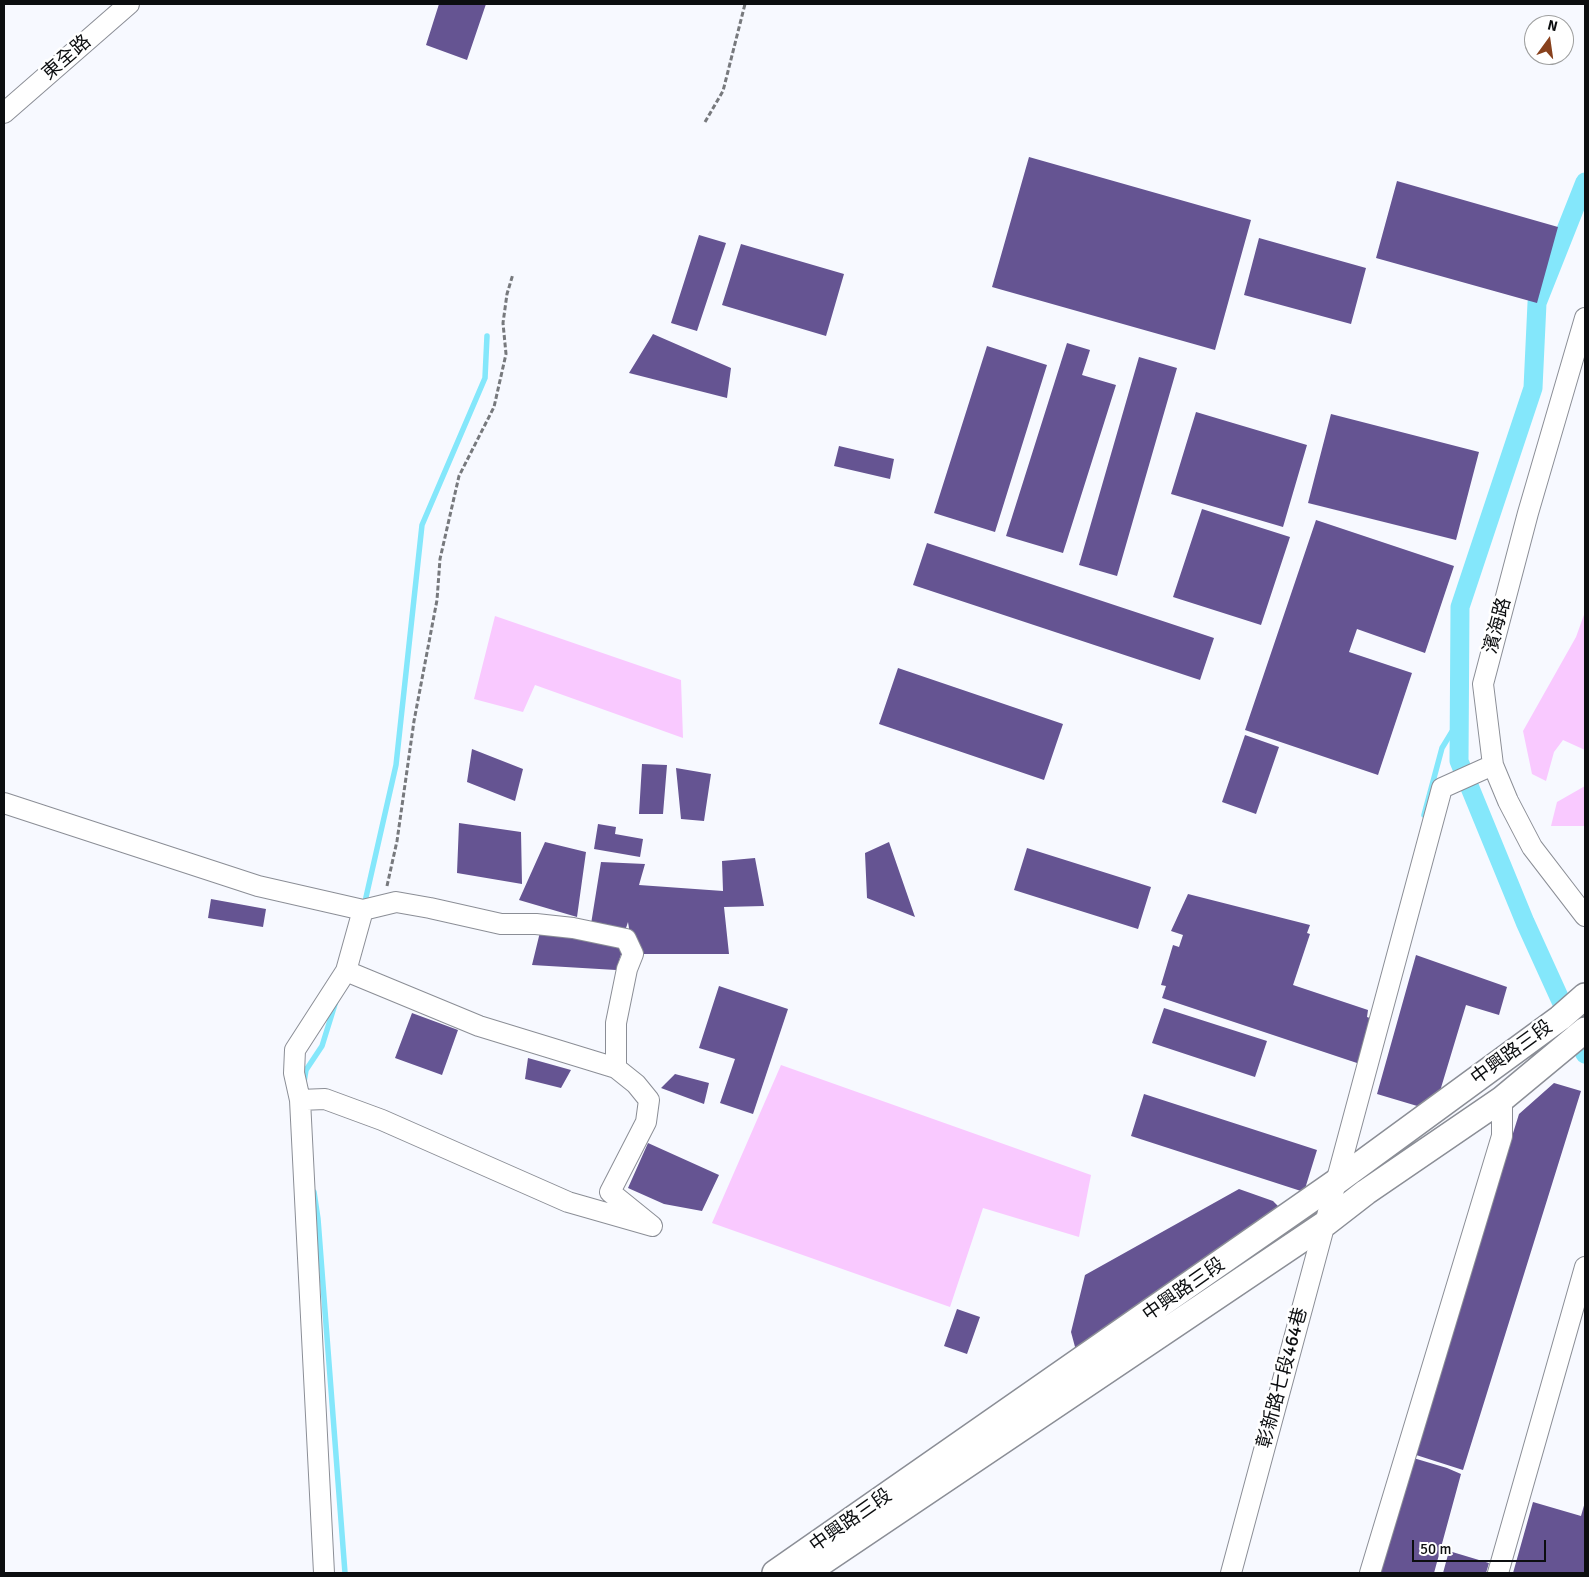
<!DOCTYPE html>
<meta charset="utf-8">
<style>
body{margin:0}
#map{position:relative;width:1589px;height:1577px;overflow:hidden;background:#f7f9ff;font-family:Signika,sans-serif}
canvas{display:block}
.frame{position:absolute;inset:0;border:5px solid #0c0e10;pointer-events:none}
.north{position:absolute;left:1524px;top:15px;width:50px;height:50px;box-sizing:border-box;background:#fff;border:1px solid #9e9f9f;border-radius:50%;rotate:14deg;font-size:14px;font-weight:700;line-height:20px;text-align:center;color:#0c0e10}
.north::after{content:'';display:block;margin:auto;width:18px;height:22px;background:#88411d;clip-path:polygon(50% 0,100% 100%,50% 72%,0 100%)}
.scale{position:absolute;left:1412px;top:1540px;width:134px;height:22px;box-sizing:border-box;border:2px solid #0c0e10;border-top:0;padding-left:6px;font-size:15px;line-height:18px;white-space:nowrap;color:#0c0e10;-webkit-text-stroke:4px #fff;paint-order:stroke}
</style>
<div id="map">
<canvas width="1589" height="1577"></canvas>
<div class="frame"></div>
<div class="north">N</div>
<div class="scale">50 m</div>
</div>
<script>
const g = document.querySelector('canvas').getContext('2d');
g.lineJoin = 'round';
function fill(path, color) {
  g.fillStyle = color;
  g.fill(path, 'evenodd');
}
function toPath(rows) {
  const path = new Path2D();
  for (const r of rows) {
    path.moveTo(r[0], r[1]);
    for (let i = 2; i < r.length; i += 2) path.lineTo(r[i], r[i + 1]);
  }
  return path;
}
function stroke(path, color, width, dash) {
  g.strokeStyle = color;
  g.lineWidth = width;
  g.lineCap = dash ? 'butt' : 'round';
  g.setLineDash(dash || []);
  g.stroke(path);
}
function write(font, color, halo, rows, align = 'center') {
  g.font = font + ' Signika,"Noto Sans TC",sans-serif';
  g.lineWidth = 5;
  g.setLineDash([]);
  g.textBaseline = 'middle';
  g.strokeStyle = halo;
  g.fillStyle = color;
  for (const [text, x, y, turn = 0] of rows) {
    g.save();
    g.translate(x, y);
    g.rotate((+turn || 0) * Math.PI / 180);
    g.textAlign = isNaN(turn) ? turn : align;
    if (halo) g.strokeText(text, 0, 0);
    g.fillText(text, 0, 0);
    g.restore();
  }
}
fill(toPath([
 [1585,612,1585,750,1563,740,1554,752,1546,781,1532,774,1523,731,1576,637],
 [495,616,681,680,683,738,535,685,523,712,474,699],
 [1585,786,1585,826,1551,826,1557,802],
 [781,1065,1091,1175,1079,1237,983,1208,950,1307,712,1223]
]), '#f9c9ff');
stroke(toPath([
 [1424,815,1442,748,1459,720],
 [364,906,396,765,422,525,485,378,487,336],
 [304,1082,306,1070,322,1046,336,1001],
 [314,1192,318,1219,345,1573]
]), '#84e7fb', 5.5);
stroke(toPath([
 [1585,182,1537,303,1533,388,1460,607,1459,761,1525,922,1585,1054]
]), '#84e7fb', 19);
fill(toPath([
 [439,4,486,4,467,60,426,45],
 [1029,157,1251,220,1215,350,992,287],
 [1397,181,1558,227,1537,303,1376,258],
 [699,235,726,243,697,331,671,323],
 [1259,238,1366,268,1351,324,1244,295],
 [741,244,844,274,826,336,722,305],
 [653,334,731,368,727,398,629,373],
 [1067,343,1090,350,1082,375,1116,385,1063,553,1006,536],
 [987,346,1047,365,995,532,934,513],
 [1139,357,1177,368,1117,576,1079,565],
 [1196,412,1307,445,1283,527,1171,494],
 [1331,414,1479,452,1456,540,1308,503],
 [839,446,894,459,890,479,834,466],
 [1202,509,1290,537,1261,625,1173,597],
 [1316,520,1454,566,1425,653,1357,629,1349,652,1412,673,1378,775,1245,730],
 [927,543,1214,638,1200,680,913,585],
 [898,668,1063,724,1044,780,879,724],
 [1245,735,1279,747,1256,814,1222,802],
 [472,749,523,769,515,801,467,782],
 [642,764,667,765,663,814,639,814],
 [676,768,711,774,704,821,681,819],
 [459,823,521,832,522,884,457,873],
 [598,824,616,827,615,834,643,839,640,857,594,849],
 [545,842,586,852,577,917,519,900],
 [889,842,915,917,867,898,865,853],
 [1027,848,1151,887,1138,929,1014,890],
 [755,858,764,906,724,907,729,954,633,954,628,922,624,934,591,924,601,862,645,864,639,885,723,891,722,861],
 [1188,894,1310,925,1307,933,1310,934,1293,985,1368,1010,1367,1017,1378,1021,1363,1065,1162,998,1166,986,1161,985,1173,945,1179,947,1183,935,1171,931],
 [211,899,266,909,263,927,208,918],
 [541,928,626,939,616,970,532,965],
 [1416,955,1507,987,1499,1015,1466,1005,1434,1111,1377,1094],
 [719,986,788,1009,753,1114,720,1103,735,1059,699,1048],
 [1164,1008,1267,1041,1255,1077,1152,1043],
 [412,1013,458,1030,442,1075,395,1058],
 [528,1058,571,1070,561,1088,525,1079],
 [675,1074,709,1083,704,1104,661,1088],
 [1554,1083,1581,1091,1463,1470,1413,1454,1519,1114],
 [1144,1094,1317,1150,1304,1192,1131,1136],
 [648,1143,719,1175,702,1211,664,1204,628,1188],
 [1239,1189,1273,1201,1285,1213,1078,1358,1071,1332,1085,1275],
 [957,1309,980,1317,967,1354,944,1346],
 [1410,1457,1447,1468,1461,1474,1434,1573,1378,1573],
 [1533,1502,1581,1516,1585,1502,1585,1573,1513,1573],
 [1449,1551,1489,1563,1486,1573,1443,1573]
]), '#655492');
const minor = toPath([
 [4,113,129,4],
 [1585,318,1528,513,1483,684,1493,765,1508,801,1532,847,1585,916],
 [4,803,258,886,363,910,396,902,430,908,501,924,536,924,573,928,626,939,633,954,627,969,616,1023,616,1068,636,1084,649,1100,646,1122,610,1192,652,1226,568,1202,382,1120,325,1099,300,1100],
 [346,971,479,1026,616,1068],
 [324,1573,300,1100,294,1073,295,1050,346,971,363,910],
 [1231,1573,1442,788,1493,765],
 [1370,1573,1502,1136,1502,1099],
 [1498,1573,1585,1267]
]);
const major = toPath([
 [775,1573,1336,1182,1560,1018,1585,996],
 [806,1573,1326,1223,1366,1192,1502,1099,1585,1030]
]);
stroke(minor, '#8b8e96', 22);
stroke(major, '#8b8e96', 28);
stroke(toPath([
 [705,122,723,91,745,4],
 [387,886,397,841,414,721,437,600,440,559,459,476,494,407,506,354,503,323,507,294,513,274]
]), '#77797d', 3, [5, 2.5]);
stroke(minor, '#fff', 20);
stroke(major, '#fff', 25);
write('19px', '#0c0e10', '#fff', [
 ["東全路",67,58,-41],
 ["濱海路",1498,626,-75],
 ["中興路三段",1512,1053,-36],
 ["中興路三段",1184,1290,-35],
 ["彰新路七段464巷",1283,1378,-75],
 ["中興路三段",851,1521,-35]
]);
</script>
